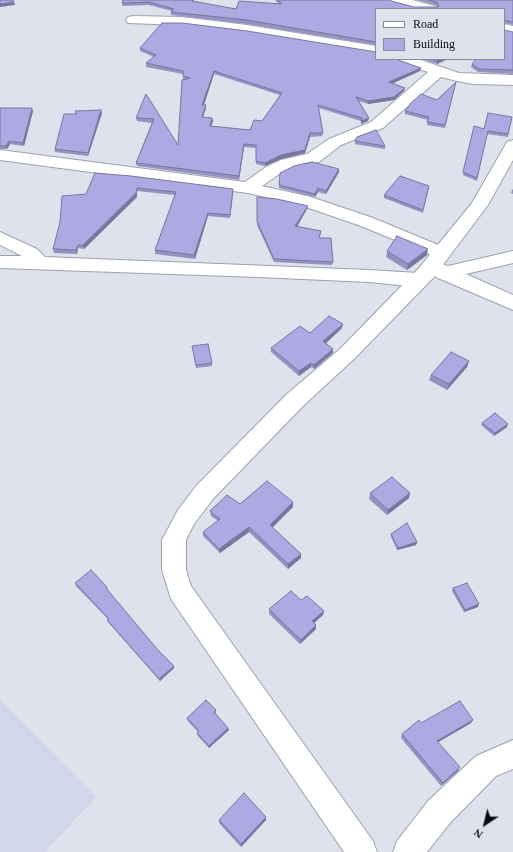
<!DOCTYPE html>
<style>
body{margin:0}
#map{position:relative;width:513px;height:852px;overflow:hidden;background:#dee2ed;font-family:"Times New Roman",serif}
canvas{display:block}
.legend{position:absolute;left:375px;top:8px;width:130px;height:52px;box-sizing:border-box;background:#dee2ed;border:1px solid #898c94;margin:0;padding:5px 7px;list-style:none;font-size:12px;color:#0a0b0f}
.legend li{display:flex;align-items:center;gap:8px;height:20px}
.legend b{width:20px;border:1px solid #898c94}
.north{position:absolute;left:465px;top:804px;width:40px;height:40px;-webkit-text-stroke:3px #dee2ed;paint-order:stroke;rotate:215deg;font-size:11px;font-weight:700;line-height:16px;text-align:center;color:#0a0b0f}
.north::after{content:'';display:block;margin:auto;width:14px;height:18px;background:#0a0b0f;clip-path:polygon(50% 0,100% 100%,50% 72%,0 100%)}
</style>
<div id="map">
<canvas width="513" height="852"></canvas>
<ul class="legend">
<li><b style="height:5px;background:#fff"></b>Road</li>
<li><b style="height:11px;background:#ada9e3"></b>Building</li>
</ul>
<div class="north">N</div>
</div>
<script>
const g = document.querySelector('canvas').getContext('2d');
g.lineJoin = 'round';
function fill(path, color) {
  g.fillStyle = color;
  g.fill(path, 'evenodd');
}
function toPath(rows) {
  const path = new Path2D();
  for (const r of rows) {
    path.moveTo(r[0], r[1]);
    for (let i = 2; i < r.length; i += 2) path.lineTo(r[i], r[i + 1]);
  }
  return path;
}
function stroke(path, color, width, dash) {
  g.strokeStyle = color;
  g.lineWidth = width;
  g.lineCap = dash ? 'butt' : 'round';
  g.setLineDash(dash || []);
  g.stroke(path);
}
fill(toPath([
 [0,700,96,797,45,852,0,852]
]), '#d1d7e9');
const street = toPath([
 [389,0,412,0,435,6,437,9,414,9,391,3,389,0],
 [133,16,182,17,247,25,376,46,376,54,247,33,182,25,128,23,126,20,128,17,133,16],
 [504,24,513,26,513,34,504,32,504,24],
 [396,59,418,59,459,73,513,75,513,85,473,84,457,81,441,77,383,128,341,145,319,162,293,168,278,175,262,186,311,197,373,218,448,249,450,253,448,257,441,259,361,226,300,205,248,193,0,160,0,150,245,182,266,167,281,160,307,154,329,139,371,122,428,72,398,62,396,59],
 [0,232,37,249,45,257,369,270,418,273,425,275,428,280,425,285,418,287,369,282,258,277,0,268,0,256,22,256,0,245,0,232],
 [513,251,513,263,466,274,513,295,513,310,438,278,424,270,422,266,424,262,431,260,448,266,513,251],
 [513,740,513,769,496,776,450,823,427,852,393,852,397,841,428,801,476,756,513,740]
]);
const secondary = toPath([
 [513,140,513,160,488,205,433,278,354,359,303,406,213,499,194,524,186,540,186,570,191,586,373,841,377,852,344,852,171,599,162,570,162,540,178,510,197,485,287,394,340,349,419,268,472,203,507,142,513,140]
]);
stroke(street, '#9da1ab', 2);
stroke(secondary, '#9da1ab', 2);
fill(street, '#fff');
fill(secondary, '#fff');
fill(toPath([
 [123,0,194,0,193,2,236,9,279,4,275,0,390,0,391,1,414,7,437,7,436,5,417,0,513,0,513,25,504,23,376,9,376,45,247,24,171,15,171,12,172,11,149,5,122,6],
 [513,32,513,74,478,72,471,67,472,64],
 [140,48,398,60,420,71,393,83,405,88,404,91,394,100,368,104,359,101,369,118,368,121,361,124,361,121,319,108,323,133,322,136,310,137,305,153,281,159,265,166,256,164,256,148,244,147,239,180,137,166,136,163,152,123,137,121,136,118,146,94,178,145,184,79,183,79,183,74,146,67,146,63,154,57,140,51],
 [214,74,280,95,262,121,250,130,211,126,213,121,203,117,206,108,204,105],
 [422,59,448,59,437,64],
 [456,82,445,128,427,125,428,120,405,114,405,111,437,100],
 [0,108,33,111,24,146,10,144,7,149,0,149],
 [75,111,102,113,88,156,55,152,55,149,76,114],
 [512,117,508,137,487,134,477,181,463,175,474,126,484,129],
 [355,141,385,146,385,149,355,144],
 [339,169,339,172,326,194,318,192,315,197,279,188,279,185],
 [95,173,233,193,230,218,208,216,195,259,155,254,155,250,175,195,137,191,137,197,84,249,78,248,77,254,54,253,53,249,86,194],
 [429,186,423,213,384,198,384,195],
 [513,189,513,194,511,193,512,190],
 [257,197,307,209,297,227,321,231,319,238,333,262,332,265,274,262,257,225],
 [387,251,427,255,407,270,386,257],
 [342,328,326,343,333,353,314,369,311,367,299,376,271,352,271,348,310,333],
 [192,346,212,363,212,366,196,368],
 [469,361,467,367,447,390,429,380,431,375],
 [482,423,507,427,494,436,481,425],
 [370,493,410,493,409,498,387,515,369,499],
 [293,502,293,507,272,527,301,554,301,558,288,569,249,532,220,553,203,536,203,532,218,521,211,516,210,511,240,504],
 [391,534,417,542,416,545,397,550,391,537],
 [75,583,107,587,108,590,107,590,157,649,174,666,174,668,160,681,108,622,107,620,108,619,76,586],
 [453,588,478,607,464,612,452,591],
 [301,600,324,611,323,615,314,623,316,629,300,644,269,614,269,609],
 [216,710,216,713,215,714,228,728,229,730,209,748,197,735,197,733,198,732,187,720,187,718],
 [421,723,471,723,438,742,458,771,441,786,401,738,402,734],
 [266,817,266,820,241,847,219,823,219,820]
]), '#9591c3');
fill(toPath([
 [14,2,15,5,0,7,0,4],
 [441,59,448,59,437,64,437,61],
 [421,68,420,71,389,85,389,82],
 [214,71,214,74,203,108,202,105],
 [405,88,404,91,394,100,368,104,368,101],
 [206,105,206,108,202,120,202,117],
 [32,108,33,111,24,146,23,143],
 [101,110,102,113,88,156,88,153],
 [212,118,213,121,210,129,210,126],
 [369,118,368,121,361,124,361,121],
 [310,133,310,137,305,153,281,159,265,166,265,163],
 [9,141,10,144,7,149,6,146],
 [244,144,244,147,239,180,239,176],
 [339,169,339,172,326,194,326,191],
 [137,188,137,197,84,249,83,245],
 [318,188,318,192,315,197,315,194],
 [233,189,233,193,230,218,230,215],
 [308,206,307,209,295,230,295,226],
 [208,213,208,216,195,259,194,255],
 [78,245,78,248,77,254,76,250],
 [428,249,427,255,407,270,408,264],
 [343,324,342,328,323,346,323,341],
 [333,349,333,353,314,369,314,365],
 [469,361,467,367,447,390,449,384],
 [311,363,311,367,299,376,299,371],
 [508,424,507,427,494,436,495,433],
 [410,493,409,498,387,515,388,510],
 [293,502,293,507,270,530,270,525],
 [249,527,249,532,220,553,219,549],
 [417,542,416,545,397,550,398,548],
 [301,554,301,558,288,569,288,564],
 [479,604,478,607,464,612,465,610],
 [324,611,323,615,312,625,312,621],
 [316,625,316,629,300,644,301,640],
 [174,666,174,668,160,681,159,679],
 [473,720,471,723,435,744,437,741],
 [228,728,229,730,209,748,209,746],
 [460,767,458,771,441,786,443,783],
 [266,817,266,820,241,847,241,844]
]), '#79769f');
const building = toPath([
 [0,0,13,0,14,2,0,4,0,0],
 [123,0,193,0,192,1,236,9,239,1,282,4,278,0,390,0,391,1,414,7,438,7,439,6,437,2,429,0,513,0,513,22,504,20,504,9,376,9,376,42,247,20,171,12,174,9,149,2,122,3,123,0],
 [162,23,182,23,247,31,376,52,376,59,397,59,398,60,421,68,389,82,405,88,394,97,368,101,356,97,369,118,361,121,362,118,318,105,323,133,310,133,305,150,281,155,265,163,256,161,256,145,244,144,239,176,136,163,154,119,136,118,146,94,178,145,182,80,190,78,183,76,183,71,146,63,156,55,140,48,162,23],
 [214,71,282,93,262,121,254,120,250,130,210,126,212,118,202,117,206,105,202,105,214,71],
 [504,30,513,32,513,70,479,69,472,64,476,59,504,59,504,30],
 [432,59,441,59,437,61,432,59],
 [456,82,445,125,427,122,429,117,405,111,411,103,421,94,437,100,456,82],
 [0,108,32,108,23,143,9,141,6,146,0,146,0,108],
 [101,110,88,153,55,149,64,114,77,114,75,111,101,110],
 [488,113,512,117,508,134,488,131,477,178,463,172,474,126,484,129,488,113],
 [376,130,385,146,355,141,357,137,376,130],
 [312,162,339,169,326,191,318,188,315,194,279,185,280,173,294,166,312,162],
 [95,173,131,176,233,189,230,215,208,213,194,255,155,250,176,192,137,188,136,193,83,245,78,245,76,250,53,249,60,222,62,196,86,194,95,173],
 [400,176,429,186,423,210,384,195,400,176],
 [257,197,277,199,308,206,295,226,321,231,319,238,331,238,333,262,274,259,257,221,257,197],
 [397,236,428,249,408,264,387,251,397,236],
 [329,316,343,324,323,341,333,349,314,365,311,363,299,371,271,348,300,326,310,333,329,316],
 [208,344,212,363,196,365,192,346,208,344],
 [451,352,469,361,449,384,431,375,451,352],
 [495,413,508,424,495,433,482,423,495,413],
 [392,477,410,493,388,510,370,493,392,477],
 [267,481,293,502,270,525,301,554,288,564,249,527,219,549,203,532,220,519,210,511,227,495,240,504,267,481],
 [407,523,417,542,398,548,391,534,407,523],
 [91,570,107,587,106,588,157,649,174,666,159,679,107,620,109,619,75,583,91,570],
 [467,583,479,604,465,610,453,588,467,583],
 [291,591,301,600,307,596,324,611,312,621,316,625,301,640,269,609,291,591],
 [206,700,216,710,214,712,228,728,209,746,197,733,199,731,187,718,206,700],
 [460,701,473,720,437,741,460,767,443,783,402,734,419,720,421,723,460,701],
 [244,793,266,817,241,844,219,820,244,793]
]);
fill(building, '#ada9e3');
stroke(building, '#79769f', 1);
</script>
